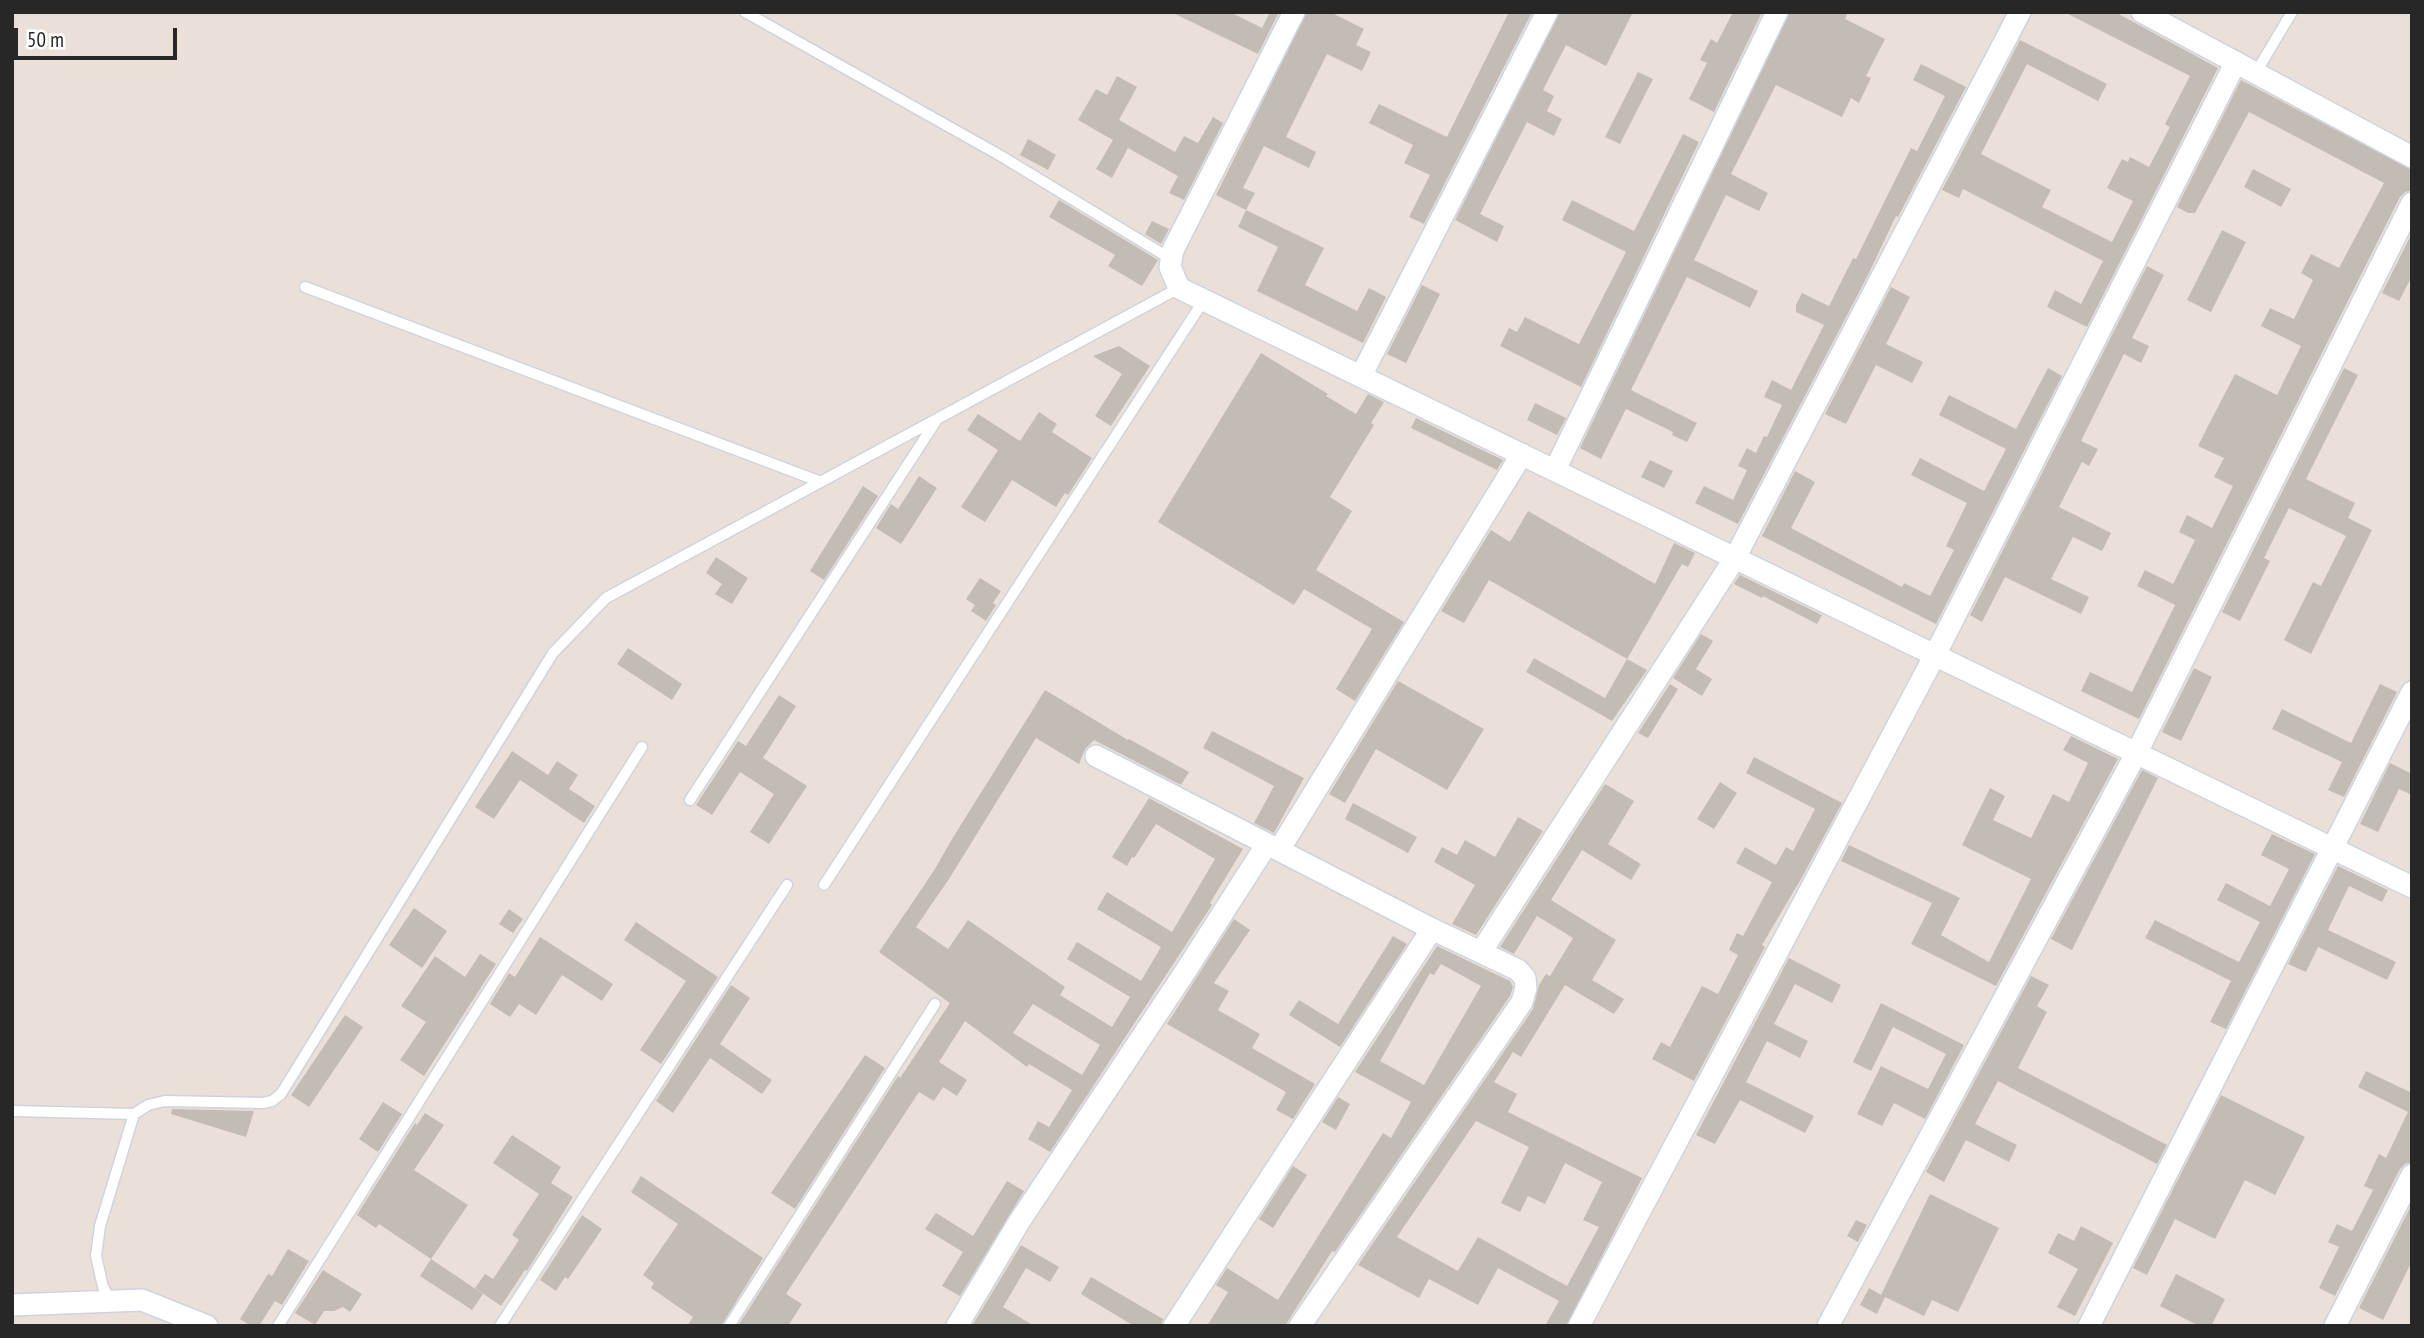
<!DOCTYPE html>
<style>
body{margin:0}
#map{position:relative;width:2424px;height:1338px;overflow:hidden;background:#ebe0d8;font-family:"PT Sans Narrow",sans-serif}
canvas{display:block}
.frame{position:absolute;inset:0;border:14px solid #272727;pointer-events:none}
.scale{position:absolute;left:14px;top:28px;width:163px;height:32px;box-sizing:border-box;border:4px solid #272727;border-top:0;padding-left:9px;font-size:21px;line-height:24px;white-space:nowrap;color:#272727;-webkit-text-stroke:5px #fff;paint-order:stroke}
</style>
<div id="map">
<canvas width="2424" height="1338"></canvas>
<div class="frame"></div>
<div class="scale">50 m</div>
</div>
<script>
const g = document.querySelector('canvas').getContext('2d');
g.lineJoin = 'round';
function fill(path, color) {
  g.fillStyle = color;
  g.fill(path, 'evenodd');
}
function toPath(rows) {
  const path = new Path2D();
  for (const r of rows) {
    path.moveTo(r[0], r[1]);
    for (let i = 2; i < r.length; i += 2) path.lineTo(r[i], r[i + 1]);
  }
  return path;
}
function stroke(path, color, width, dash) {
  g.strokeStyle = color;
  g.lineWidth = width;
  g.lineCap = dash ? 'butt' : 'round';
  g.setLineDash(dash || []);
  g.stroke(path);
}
fill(toPath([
 [1171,12,1230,12,1262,28,1270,12,1279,12,1258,54],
 [1307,12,1330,12,1364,29,1356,45,1371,52,1362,71,1327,54,1286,137,1316,152,1309,168,1264,146,1243,188,1255,193,1246,210,1216,195],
 [1509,12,1532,12,1424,224,1409,217,1430,175,1404,163,1413,145,1369,123,1379,104,1447,137],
 [1560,12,1633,12,1606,66,1566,45,1543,90,1554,96,1547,111,1562,119,1554,136,1527,122,1480,214,1504,226,1497,242,1455,220],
 [1733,12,1762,12,1714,112,1689,99,1707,63,1700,60,1711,39,1717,43],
 [1790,12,1848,12,1845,19,1885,39,1866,76,1871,78,1859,103,1851,98,1842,117,1776,85,1731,174,1768,193,1759,211,1726,195,1694,260,1758,291,1750,308,1687,277,1631,390,1697,423,1687,442,1672,435,1673,432,1626,409,1601,459,1580,448],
 [2064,12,2115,12,2218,68,2087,327,2047,307,2055,290,2081,304,2103,261,1963,189,1959,198,1942,190,2020,40,2107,84,2098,101,2027,64,1981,154,2051,190,2042,207,2112,242,2133,201,2107,188,2122,159,2128,162,2130,157,2149,167,2170,127,2165,124,2190,76],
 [1921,64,1966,87,1898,217,1896,216,1868,275,1738,524,1695,503,1704,486,1733,500,1747,470,1738,466,1747,448,1756,453,1764,436,1767,437,1782,405,1764,397,1772,380,1791,390,1824,325,1796,312,1796,305,1802,293,1829,306,1853,258,1856,259,1911,148,1917,151,1945,96,1913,80],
 [1638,72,1653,79,1620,144,1605,137],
 [1117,76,1137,87,1119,120,1175,152,1184,136,1198,143,1213,117,1223,123,1184,200,1169,193,1178,176,1128,148,1112,178,1096,169,1113,140,1078,120,1096,89,1107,95],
 [2241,80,2412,170,2412,190,2405,192,2400,197,2139,719,2081,691,2090,672,2132,692,2175,605,2137,586,2145,570,2173,584,2195,540,2179,532,2187,515,2212,528,2233,486,2214,477,2224,458,2198,446,2206,430,2235,374,2277,395,2301,346,2261,326,2270,308,2294,319,2313,280,2301,273,2311,254,2339,268,2384,183,2249,112,2195,213,2188,213,2177,207],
 [1683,134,1699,142,1581,387,1500,346,1509,328,1517,332,1525,317,1579,344,1626,252,1562,220,1572,200,1634,231],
 [1028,139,1056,155,1048,170,1020,155],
 [2253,169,2291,189,2281,207,2244,187],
 [1059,200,1158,260,1142,286,1108,266,1115,255,1049,217],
 [1246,210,1324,248,1305,285,1357,311,1369,288,1386,297,1363,343,1257,291,1278,247,1238,227],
 [1152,221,1169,229,1161,244,1145,234],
 [2222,230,2246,242,2211,312,2187,300],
 [2412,233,2412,276,2399,301,2382,293],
 [2147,266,2164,275,2132,338,2149,346,2141,363,2124,354,2081,441,2098,449,2089,466,2082,462,2059,507,2111,533,2102,551,2073,537,2051,579,2089,597,2081,614,2005,577,1982,622,1970,615],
 [1422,285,1440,294,1406,363,1387,354],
 [1891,287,1910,297,1886,344,1923,362,1912,383,1876,365,1846,424,1825,414],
 [1119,346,1150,366,1111,426,1095,416,1122,374,1093,356],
 [1261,353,1328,394,1326,396,1356,414,1368,394,1384,402,1371,423,1374,425,1330,497,1352,511,1316,570,1404,622,1355,701,1336,689,1372,629,1304,589,1294,605,1158,522],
 [2048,368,2062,376,1936,624,1762,536,1795,471,1815,482,1791,528,1902,587,1904,583,1930,596,1954,550,1946,546,1967,503,1911,475,1920,458,1984,491,2006,449,1939,415,1949,395,2016,429],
 [2344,368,2358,375,2306,479,2355,503,2348,518,2372,530,2311,654,2284,640,2313,582,2321,586,2346,536,2289,508,2264,558,2270,561,2240,621,2222,612],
 [1535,403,1566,418,1557,435,1527,420],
 [1039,412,1057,424,1052,432,1092,458,1068,495,1065,493,1056,507,1012,480,985,522,961,507,998,450,967,430,978,414,1020,441],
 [1416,418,1503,460,1497,470,1411,428],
 [1650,460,1673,471,1664,488,1641,477],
 [919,476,937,488,901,544,876,528,891,504,898,509],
 [863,486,878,496,824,580,810,571],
 [1528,511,1655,584,1674,543,1695,553,1688,567,1682,564,1627,659,1647,670,1612,721,1526,672,1534,658,1605,698,1627,659,1489,580,1464,623,1441,611,1491,530,1510,542],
 [716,557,748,578,732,604,715,594,722,584,706,573],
 [1740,575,1822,615,1817,624,1763,596,1762,598,1734,584],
 [980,578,1001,591,993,603,996,605,986,621,971,611,975,605,966,599],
 [1701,634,1713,641,1696,669,1712,679,1702,696,1673,678],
 [628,648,682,684,672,700,617,664],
 [2194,668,2212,677,2181,741,2162,732],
 [1398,681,1484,729,1447,790,1376,749,1345,803,1329,794],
 [1670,684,1678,689,1648,738,1638,733],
 [2380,684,2397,692,2344,797,2328,790,2342,762,2272,729,2282,709,2351,743],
 [1045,690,1128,740,1129,739,1189,772,1181,785,1094,740,1085,749,1079,764,1036,738,949,879,916,927,948,949,968,920,1065,987,1060,995,1112,1027,1130,997,1067,959,1077,942,1141,981,1161,947,1097,909,1107,892,1172,932,1215,859,1156,824,1134,858,1132,857,1127,866,1112,857,1149,798,1243,849,1210,903,1212,905,1050,1152,1028,1139,1038,1121,1049,1127,1072,1090,1029,1064,1027,1067,965,1021,939,1062,967,1080,957,1096,943,1087,934,1101,919,1092,786,1294,802,1304,788,1326,738,1326,898,1076,900,1078,950,1003,879,952,935,869,952,839],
 [1033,1004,1100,1045,1082,1075,1013,1033],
 [779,695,796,706,763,758,807,786,769,844,750,832,774,794,740,772,712,815,696,805,738,741,746,746],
 [1212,731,1304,778,1274,833,1254,823,1274,786,1203,748],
 [2071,736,2118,759,1996,986,1911,944,1932,903,1841,861,1849,845,1960,898,1941,935,1989,962,2031,879,1962,845,1990,788,2005,796,1993,820,2031,838,2053,794,2069,802,2088,763,2063,750],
 [512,751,548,775,557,761,578,775,569,789,595,806,584,823,520,780,494,819,475,807],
 [1754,757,1842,803,1801,879,1762,945,1765,947,1694,1081,1652,1059,1661,1042,1670,1047,1702,986,1718,994,1738,955,1729,950,1737,933,1743,936,1772,882,1736,863,1745,847,1776,865,1786,847,1793,851,1815,809,1746,773],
 [2390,763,2412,774,2412,795,2399,789,2378,832,2360,824],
 [2142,770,2158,778,2072,950,2051,939],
 [1720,782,1737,793,1714,829,1697,819],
 [1605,784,1634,801,1608,844,1641,864,1631,880,1582,850,1551,900,1616,940,1592,980,1624,999,1614,1014,1565,985,1521,1057,1513,1052,1494,1082,1517,1094,1508,1112,1642,1178,1566,1326,1545,1326,1559,1301,1498,1268,1478,1305,1429,1279,1419,1298,1358,1265,1533,1009,1539,985,1546,974,1550,976,1573,938,1537,916,1514,954,1500,947],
 [1476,1121,1529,1147,1501,1203,1520,1212,1528,1196,1545,1204,1565,1163,1602,1182,1583,1220,1599,1227,1567,1286,1478,1237,1458,1271,1397,1237],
 [1353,803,1417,837,1408,853,1345,819],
 [1518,817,1543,831,1476,935,1452,924,1475,885,1434,862,1442,847,1457,855,1465,840,1495,857],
 [2272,834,2315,854,2226,1029,2210,1022,2231,981,2145,938,2155,920,2239,962,2260,922,2217,900,2226,883,2270,906,2289,869,2261,855],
 [2338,866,2388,890,2382,902,2349,886,2328,930,2396,962,2387,980,2318,947,2306,972,2288,964],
 [414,908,447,931,422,968,389,945],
 [509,909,523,919,513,933,499,924],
 [1234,919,1250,930,1214,983,1229,991,1218,1010,1260,1034,1252,1048,1315,1084,1293,1119,1276,1110,1286,1092,1167,1024],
 [636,922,718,977,661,1064,640,1050,686,981,624,940],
 [1393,936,1407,944,1340,1047,1289,1015,1299,1000,1338,1024],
 [540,937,613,984,602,1001,562,975,536,1015,519,1004,510,1017,490,1004,509,973,515,977],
 [1437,946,1510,981,1513,987,1510,996,1335,1252,1332,1251,1285,1326,1207,1326,1228,1292,1216,1285,1227,1268,1278,1300,1383,1133,1391,1138,1411,1102,1355,1072],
 [1441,964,1481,986,1424,1085,1380,1061,1430,973,1434,975],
 [480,954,496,964,424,1076,400,1060,426,1022,401,1006,435,956,465,977],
 [1789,958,1841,985,1832,1003,1795,984,1774,1024,1808,1041,1800,1058,1767,1041,1746,1082,1814,1116,1805,1133,1740,1100,1715,1144,1696,1135],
 [2031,976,2049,985,2037,1006,2047,1012,2018,1068,2167,1145,2157,1164,1998,1081,1975,1124,2017,1145,2009,1162,1966,1140,1944,1182,1926,1172],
 [731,985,750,998,720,1044,772,1080,762,1094,710,1058,673,1113,656,1101],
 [1881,1003,1964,1045,1925,1119,1894,1103,1882,1126,1857,1114,1881,1066,1928,1089,1946,1054,1893,1027,1871,1071,1853,1062],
 [345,1015,363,1027,309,1107,291,1095],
 [865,1055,885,1068,795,1209,771,1193],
 [2366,1071,2412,1093,2412,1162,2405,1164,2400,1169,2335,1296,2319,1288,2339,1247,2328,1242,2337,1224,2352,1231,2373,1190,2364,1186,2379,1154,2386,1158,2408,1112,2358,1087],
 [2221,1095,2305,1137,2275,1195,2245,1180,2215,1239,2175,1219,2147,1275,2133,1268],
 [1338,1097,1350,1104,1336,1130,1322,1122],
 [383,1102,402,1114,378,1152,359,1139],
 [172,1109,254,1111,246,1137,171,1114],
 [425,1113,444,1125,414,1170,468,1205,431,1259,379,1224,376,1228,357,1215,415,1123,417,1125],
 [512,1135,561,1167,551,1183,573,1197,527,1271,525,1270,501,1306,475,1288,485,1274,493,1279,519,1240,512,1235,539,1194,493,1163],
 [1293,1166,1307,1175,1273,1228,1259,1219],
 [641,1176,763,1258,721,1326,687,1326,693,1317,651,1288,654,1283,643,1275,678,1224,631,1192],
 [1007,1181,1024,1191,960,1296,942,1286,963,1252,925,1229,936,1213,973,1236],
 [1930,1194,1999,1228,1958,1312,1932,1300,1924,1316,1881,1295],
 [2412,1204,2412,1261,2383,1320,2359,1308],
 [582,1215,602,1229,568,1279,565,1277,556,1291,540,1280],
 [1856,1220,1867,1225,1858,1242,1847,1236],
 [2081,1226,2113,1243,2075,1316,2057,1307,2078,1269,2048,1253,2058,1233,2074,1241],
 [1021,1245,1059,1267,1050,1282,1026,1268,1003,1307,1034,1326,972,1326],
 [288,1249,309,1261,282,1305,275,1301,259,1326,251,1326,240,1319,268,1274,272,1276],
 [431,1259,483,1294,472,1310,420,1276],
 [323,1270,362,1294,350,1312,343,1307,334,1311,324,1311,315,1325,295,1313],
 [2176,1274,2225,1299,2211,1326,2199,1326,2160,1306],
 [1091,1277,1163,1319,1161,1326,1134,1326,1081,1294],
 [1869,1288,1885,1297,1877,1314,1860,1305]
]), '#c2bcb4');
const lane = toPath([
 [745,12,1001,156,1171,259],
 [2255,74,2292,12],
 [305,287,821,482],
 [690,800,936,421],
 [824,885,1204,300],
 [12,1111,134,1114],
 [111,1301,103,1287,96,1256,100,1226,134,1114,148,1105,165,1101,263,1103,272,1101,281,1094,553,653,606,598,1179,288],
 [278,1326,642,747],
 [500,1326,787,885],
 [729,1326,935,1004]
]);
const street = toPath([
 [1294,12,1173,250,1170,267,1179,288,2412,887],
 [2142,12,2412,157],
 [1361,376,1547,12],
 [1555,470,1777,12],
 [1096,756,1267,844],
 [1279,850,1522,454],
 [1481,952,1735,558,2020,12],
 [12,1305,142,1300,207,1326],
 [957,1326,1019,1222,1185,972,1267,844,1432,929,1518,970,1525,978,1526,988,1522,1002,1300,1326],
 [1174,1326,1432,929],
 [1579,1326,1935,655,2236,62],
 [1828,1326,2137,752,2412,203],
 [2089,1326,2412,692],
 [2335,1326,2412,1175]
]);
stroke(lane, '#cdd3e1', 13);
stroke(street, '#cdd3e1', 24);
stroke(lane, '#fff', 10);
stroke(street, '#fff', 21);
</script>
